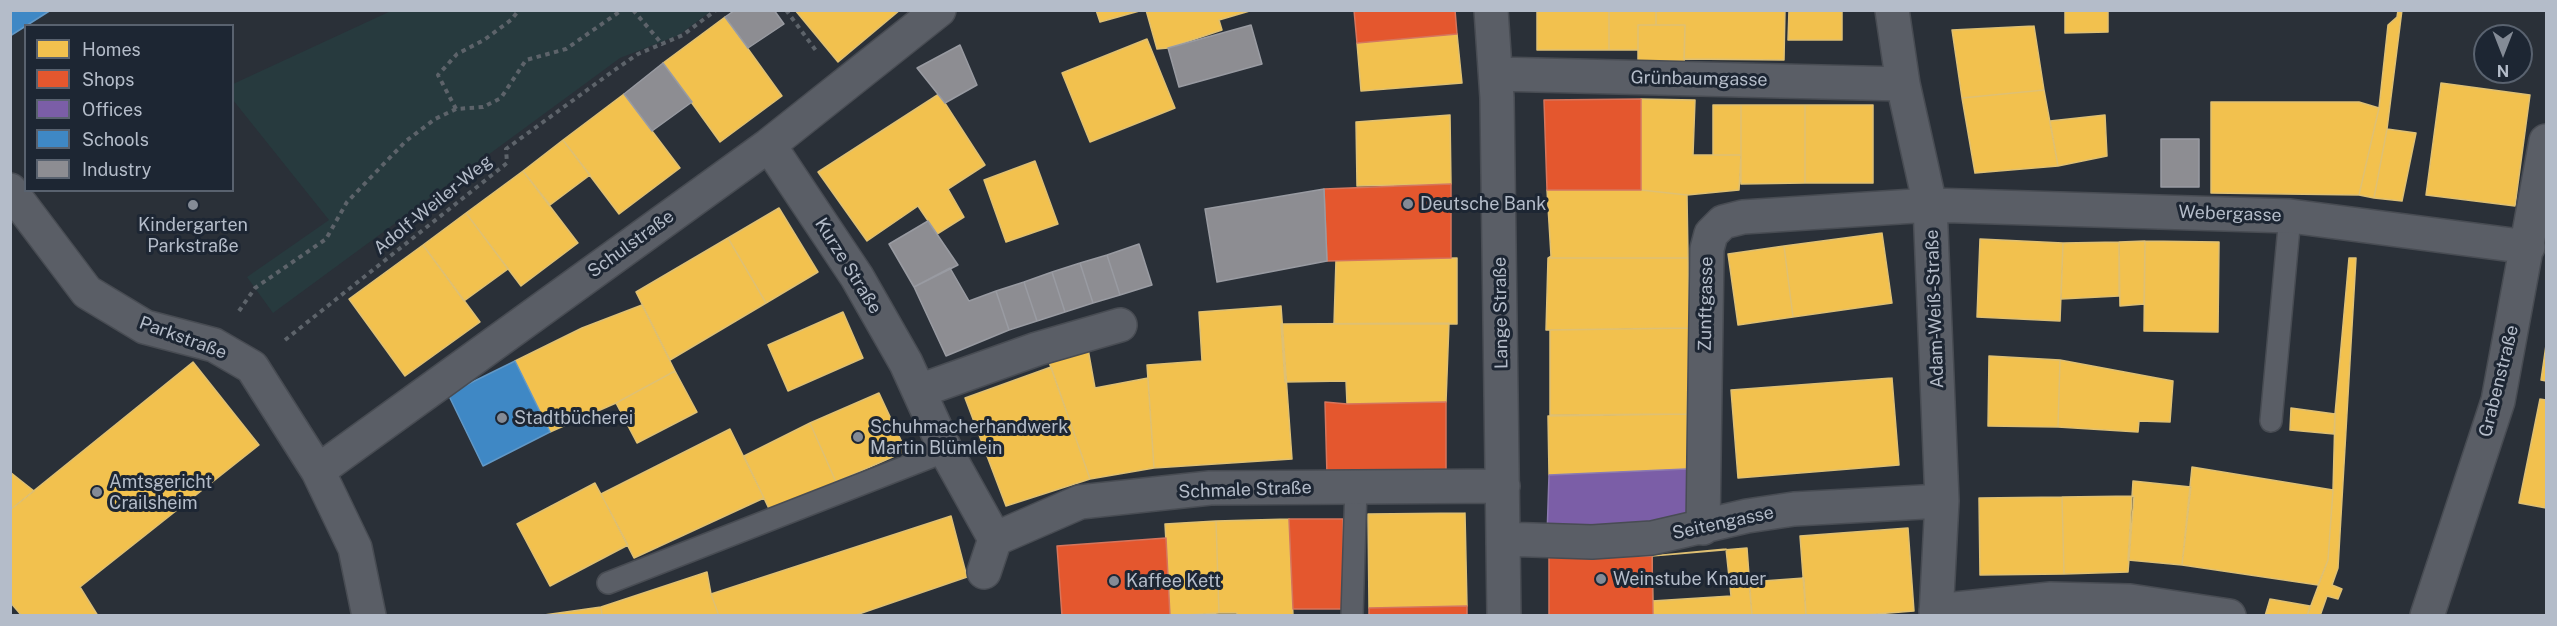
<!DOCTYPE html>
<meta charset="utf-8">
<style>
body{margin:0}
#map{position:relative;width:2557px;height:626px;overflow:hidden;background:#2a3038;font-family:"Public Sans",sans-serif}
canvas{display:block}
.frame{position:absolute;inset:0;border:12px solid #b4bcc9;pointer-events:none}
.legend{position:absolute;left:24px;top:24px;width:210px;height:168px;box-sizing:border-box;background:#1d2633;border:2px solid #59626f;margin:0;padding:8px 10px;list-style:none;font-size:18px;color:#b4bcc9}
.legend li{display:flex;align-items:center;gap:12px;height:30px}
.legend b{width:30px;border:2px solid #59626f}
.north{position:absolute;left:2473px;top:24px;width:60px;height:60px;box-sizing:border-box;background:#1d2633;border:2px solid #59626f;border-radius:50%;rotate:180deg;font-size:16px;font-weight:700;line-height:24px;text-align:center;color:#b4bcc9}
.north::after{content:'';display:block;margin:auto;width:21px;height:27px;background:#848b96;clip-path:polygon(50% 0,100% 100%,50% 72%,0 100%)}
</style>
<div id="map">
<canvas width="2557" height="626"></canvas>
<div class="frame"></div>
<ul class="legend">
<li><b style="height:16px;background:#f2c14e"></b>Homes</li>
<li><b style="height:16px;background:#e4572e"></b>Shops</li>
<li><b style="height:16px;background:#7b5ea7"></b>Offices</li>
<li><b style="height:16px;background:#3f88c5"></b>Schools</li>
<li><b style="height:16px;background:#8d8d92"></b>Industry</li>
</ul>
<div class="north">N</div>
</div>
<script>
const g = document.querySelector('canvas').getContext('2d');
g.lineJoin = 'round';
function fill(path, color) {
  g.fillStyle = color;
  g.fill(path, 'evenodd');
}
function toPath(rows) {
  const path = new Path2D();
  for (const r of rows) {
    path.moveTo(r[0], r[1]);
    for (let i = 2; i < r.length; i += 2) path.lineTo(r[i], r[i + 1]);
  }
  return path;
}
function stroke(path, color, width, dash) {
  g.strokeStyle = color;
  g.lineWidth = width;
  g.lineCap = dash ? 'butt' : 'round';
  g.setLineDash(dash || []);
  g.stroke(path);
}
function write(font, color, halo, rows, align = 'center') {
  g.font = font + ' "Public Sans",sans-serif';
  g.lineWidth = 6;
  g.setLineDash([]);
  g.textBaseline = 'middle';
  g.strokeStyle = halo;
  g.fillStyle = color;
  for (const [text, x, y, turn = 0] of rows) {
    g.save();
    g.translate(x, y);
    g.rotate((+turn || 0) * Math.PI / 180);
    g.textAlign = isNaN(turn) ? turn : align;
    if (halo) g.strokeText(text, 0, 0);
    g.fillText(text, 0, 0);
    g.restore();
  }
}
fill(toPath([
 [393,10,711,11,679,35,620,58,273,313,247,277,329,220,233,100,233,84]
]), '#273a3e');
const homes = toPath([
 [795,10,900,10,838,62,795,10],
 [1096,10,1143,10,1100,22,1096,10],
 [1146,10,1253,10,1219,20,1222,30,1168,48,1157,49,1146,10],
 [1537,10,1609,10,1609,50,1537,50,1537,10],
 [1609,10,1656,10,1656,25,1638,25,1638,50,1609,50,1609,10],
 [1656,10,1785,10,1784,60,1684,59,1685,25,1656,25,1656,10],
 [1789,10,1842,10,1842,40,1788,40,1789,10],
 [2065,10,2108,10,2108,32,2065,33,2065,10],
 [2398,10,2402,10,2387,129,2374,198,2359,195,2379,108,2388,25,2397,17,2398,10],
 [725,17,782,96,720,142,663,63,725,17],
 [1638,25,1685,25,1684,70,1638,70,1638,25],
 [2034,26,2044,90,1962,98,1952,30,2034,26],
 [1457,34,1462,83,1361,91,1357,43,1457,34],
 [1147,39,1175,108,1090,142,1062,73,1147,39],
 [2441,83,2530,95,2515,206,2426,195,2441,83],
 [2044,90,2058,166,1975,173,1962,98,2044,90],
 [624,94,680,168,619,214,563,140,624,94],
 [939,94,985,165,948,189,964,217,937,234,918,206,867,241,818,172,939,94],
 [1641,99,1695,100,1693,155,1741,155,1739,190,1687,195,1641,190,1641,99],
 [2211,102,2359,102,2379,108,2359,195,2211,193,2211,102],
 [1713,105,1741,105,1741,155,1713,155,1713,105],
 [1741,105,1805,105,1805,183,1741,184,1741,105],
 [1805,105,1873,105,1873,183,1805,183,1805,105],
 [1450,115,1451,184,1357,186,1356,122,1450,115],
 [2105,115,2107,156,2058,166,2050,121,2105,115],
 [2387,129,2416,133,2402,201,2374,198,2387,129],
 [563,140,590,175,550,205,523,171,563,140],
 [1035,161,1058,224,1006,242,984,180,1035,161],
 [523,171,578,243,521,286,466,213,523,171],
 [1547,190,1641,190,1687,195,1688,258,1548,258,1551,256,1547,190],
 [779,208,818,272,766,303,728,238,779,208],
 [466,213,508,269,464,301,423,245,466,213],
 [1882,233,1892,303,1793,317,1784,246,1882,233],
 [728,238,766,303,670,360,636,292,728,238],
 [1980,239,2063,243,2060,321,1977,317,1980,239],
 [2145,241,2219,242,2218,332,2144,331,2145,241],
 [2145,241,2144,304,2120,306,2119,242,2145,241],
 [2119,242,2119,296,2061,299,2063,243,2119,242],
 [423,245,480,322,405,376,349,299,423,245],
 [1784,246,1793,317,1738,325,1728,254,1784,246],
 [1457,258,1457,324,1334,324,1336,260,1457,258],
 [1548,258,1688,258,1689,328,1546,330,1548,258],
 [2349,258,2356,258,2338,568,2332,585,2342,589,2338,599,2327,596,2320,616,2307,616,2328,560,2333,490,2335,414,2349,258],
 [642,305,675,371,616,403,550,432,515,361,582,328,642,305],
 [1281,306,1292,459,1154,468,1147,365,1202,361,1199,312,1281,306],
 [843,312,863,358,788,391,768,345,843,312],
 [1449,323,1446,402,1347,404,1346,381,1285,382,1281,324,1449,323],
 [1689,328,1687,414,1550,415,1550,330,1689,328],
 [2546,345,2546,381,2541,380,2546,345],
 [1088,349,1095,388,1148,378,1154,468,1090,479,1048,359,1088,349],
 [1989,356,2060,360,2058,427,1988,426,1989,356],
 [2060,360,2173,381,2170,422,2139,421,2138,432,2058,427,2060,360],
 [193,362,259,445,80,587,98,616,22,616,10,602,10,510,193,362],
 [1051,367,1090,479,1006,506,965,398,1051,367],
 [675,371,697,412,637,443,616,403,675,371],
 [1892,378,1899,465,1738,478,1731,390,1892,378],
 [879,393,906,451,836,482,810,423,879,393],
 [2540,399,2546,400,2546,508,2519,503,2540,399],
 [2291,408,2335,414,2334,434,2290,430,2291,408],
 [1687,414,1687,469,1549,475,1548,416,1687,414],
 [810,423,836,482,771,513,744,456,810,423],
 [730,429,764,498,634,558,601,494,730,429],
 [2192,467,2333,490,2328,560,2318,585,2182,565,2192,467],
 [10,472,34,491,10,510,10,472],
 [2133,481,2191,487,2182,565,2128,560,2133,481],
 [595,483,628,545,550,586,517,524,595,483],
 [2134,496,2128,572,2064,574,2062,497,2134,496],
 [2062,497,2064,574,1980,575,1979,498,2062,497],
 [1465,513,1467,606,1369,608,1368,514,1465,513],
 [951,516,967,577,853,616,719,616,711,594,951,516],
 [1289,519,1293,616,1237,616,1237,613,1219,613,1216,521,1289,519],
 [1216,521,1219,613,1170,616,1165,524,1216,521],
 [1908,528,1914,611,1850,616,1806,616,1800,536,1908,528],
 [1747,548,1752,616,1653,616,1652,556,1747,548],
 [1726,549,1731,596,1652,601,1652,556,1726,549],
 [707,572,711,594,719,616,602,616,601,607,707,572],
 [1804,578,1806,616,1752,616,1749,582,1804,578],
 [2270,599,2310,606,2307,616,2265,616,2270,599],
 [601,607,602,616,537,616,601,607]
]);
fill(homes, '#f2c14e');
stroke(homes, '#dfc073', 1.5);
const shops = toPath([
 [1354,10,1455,10,1457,34,1357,43,1354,10],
 [1641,99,1641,190,1547,190,1544,100,1641,99],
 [1451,184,1451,258,1327,261,1324,189,1451,184],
 [1325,402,1347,404,1446,402,1446,471,1327,476,1325,402],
 [1289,519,1343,519,1344,609,1293,609,1289,519],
 [1166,538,1170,616,1062,616,1057,546,1166,538],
 [1652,556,1653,616,1549,616,1549,557,1652,556],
 [1467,606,1467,616,1369,616,1369,608,1467,606]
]);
fill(shops, '#e4572e');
stroke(shops, '#d6755c', 1.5);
const offices = toPath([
 [1687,469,1687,520,1547,536,1549,475,1687,469]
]);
fill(offices, '#7b5ea7');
stroke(offices, '#8c7ab1', 1.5);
const schools = toPath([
 [10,10,51,10,10,36,10,10],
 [515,361,550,432,483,466,448,394,515,361]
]);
fill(schools, '#3f88c5');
stroke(schools, '#6298c6', 1.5);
const industry = toPath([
 [735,10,774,10,784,24,748,48,725,17,735,10],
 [1251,25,1262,64,1179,87,1168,48,1251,25],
 [960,45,977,85,945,103,917,68,960,45],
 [663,63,692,102,652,131,624,94,663,63],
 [2161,139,2199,139,2199,187,2161,187,2161,139],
 [1324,189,1327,261,1217,282,1205,209,1324,189],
 [928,221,958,265,914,287,889,244,928,221],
 [1139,244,1152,285,1120,295,1107,255,1139,244],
 [1107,255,1120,295,1093,303,1080,263,1107,255],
 [1080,263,1093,303,1065,312,1052,272,1080,263],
 [950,268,969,301,996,291,1009,330,946,356,914,287,950,268],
 [1052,272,1065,312,1037,321,1024,282,1052,272],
 [1024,282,1037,321,1009,330,996,291,1024,282]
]);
fill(industry, '#8d8d92');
stroke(industry, '#999ba2', 1.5);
const lane = toPath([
 [2271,421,2290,216],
 [608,583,946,451],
 [1352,616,1356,487]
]);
const street = toPath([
 [1491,10,1497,98,1504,616],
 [1892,10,1903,84,1930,205,1942,501,1936,616],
 [1496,74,1903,84],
 [769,145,857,277,906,363,946,451,995,539],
 [10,190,87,292,145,327,214,345,252,367,318,471,355,548,369,616],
 [919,391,1037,349,1120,325],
 [318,471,769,145,939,10],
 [1703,528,1707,249,1711,234,1723,222,1743,217,1930,205,2290,216,2528,247],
 [995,539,1080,502,1210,488,1503,486],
 [1503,539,1592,542,1652,538,1747,516,1794,509,1942,501],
 [984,572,995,539],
 [1936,611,2051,599,2130,601,2229,616],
 [2427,616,2498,401,2546,141]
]);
stroke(lane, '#484c53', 24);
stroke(street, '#484c53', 36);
stroke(toPath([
 [633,10,663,45],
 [786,10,817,52],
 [456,109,438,75,457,54,484,40,511,20,519,10],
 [239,311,255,288,326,239,347,202,406,141,435,119,456,109,483,107,501,98,526,60,566,49,622,10],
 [285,340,507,163,506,149,616,69,638,54,683,35,716,10]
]), '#5d636a', 4, [4.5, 4.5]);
stroke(lane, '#5a5e66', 21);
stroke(street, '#5a5e66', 33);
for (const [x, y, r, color] of [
 [1408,204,6,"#848b96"],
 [193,205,6,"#848b96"],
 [502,418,6,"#848b96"],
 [858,437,6,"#848b96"],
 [97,492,6,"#848b96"],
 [1601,579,6,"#848b96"],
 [1114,581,6,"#848b96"]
]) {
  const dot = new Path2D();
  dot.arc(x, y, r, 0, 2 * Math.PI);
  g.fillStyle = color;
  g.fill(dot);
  stroke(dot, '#1d2633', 2);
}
write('18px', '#b4bcc9', '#1d2633', [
 ["Grünbaumgasse",1699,79,1],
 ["Adolf-Weiler-Weg",433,205,-39],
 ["Webergasse",2230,214,2],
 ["Schulstraße",631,244,-36],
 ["Kurze Straße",848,266,58],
 ["Zunftgasse",1706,304,-89],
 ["Adam-Weiß-Straße",1935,309,-92],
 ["Lange Straße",1501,313,-91],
 ["Parkstraße",183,338,20],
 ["Grabenstraße",2499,381,-76],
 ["Schmale Straße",1245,490,-2],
 ["Seitengasse",1723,523,-12]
]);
write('18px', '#b4bcc9', '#1d2633', [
 ["Deutsche Bank",1420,204],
 ["Kindergarten",193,225,"center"],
 ["Parkstraße",193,246,"center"],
 ["Stadtbücherei",514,418],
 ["Schuhmacherhandwerk",870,427],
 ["Martin Blümlein",870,448],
 ["Amtsgericht",109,482],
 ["Crailsheim",109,503],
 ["Weinstube Knauer",1613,579],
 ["Kaffee Kett",1126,581]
], 'left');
</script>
